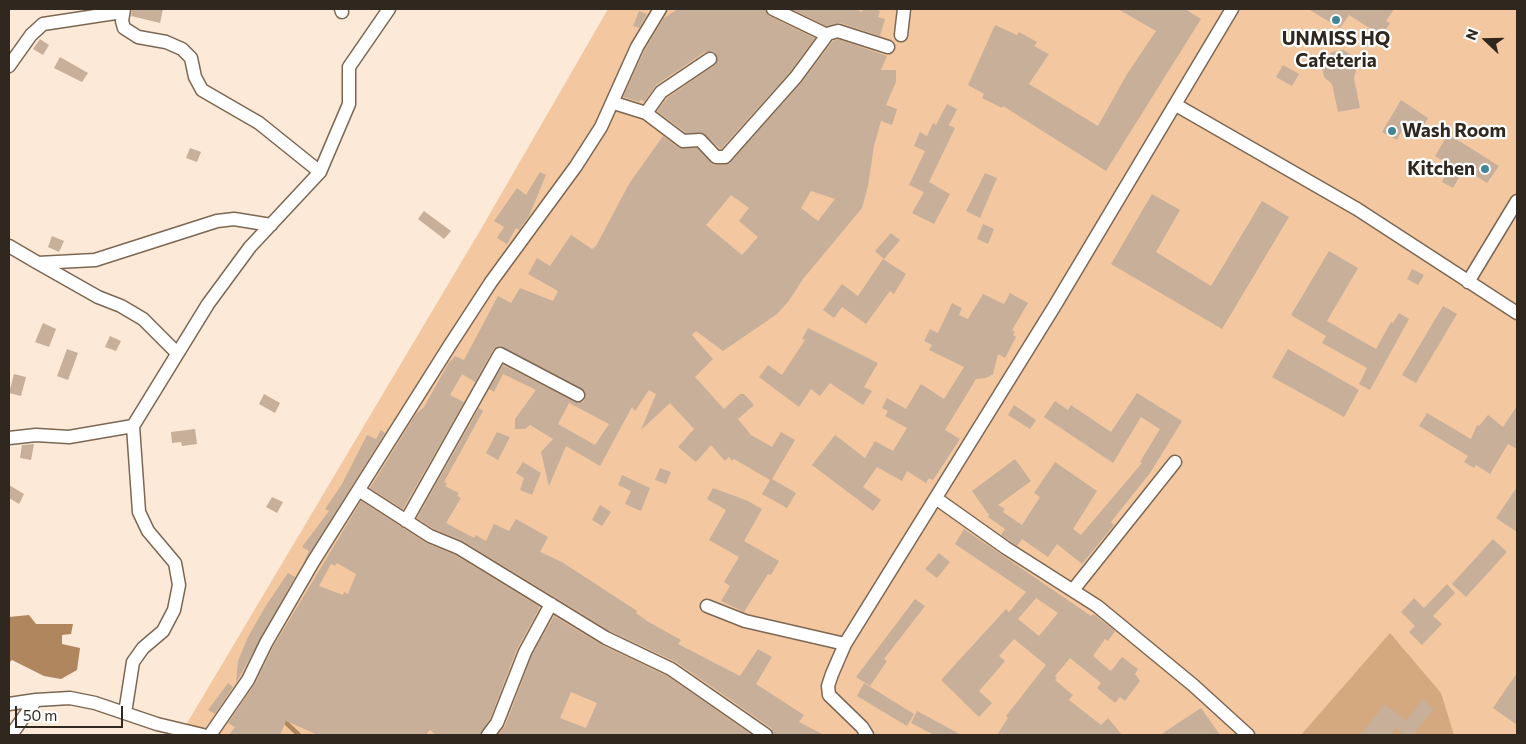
<!DOCTYPE html>
<style>
body{margin:0}
#map{position:relative;width:1526px;height:744px;overflow:hidden;background:#fce9d7;font-family:Commissioner,sans-serif}
canvas{display:block}
.frame{position:absolute;inset:0;border:10px solid #30271f;pointer-events:none}
.north{position:absolute;left:1461px;top:15px;width:50px;height:50px;-webkit-text-stroke:4px #fff;paint-order:stroke;rotate:291deg;font-size:14px;font-weight:700;line-height:20px;text-align:center;color:#30271f}
.north::after{content:'';display:block;margin:auto;width:18px;height:22px;background:#30271f;clip-path:polygon(50% 0,100% 100%,50% 72%,0 100%)}
.scale{position:absolute;left:15px;top:706px;width:108px;height:22px;box-sizing:border-box;border:2px solid #30271f;border-top:0;padding-left:6px;font-size:15px;line-height:18px;white-space:nowrap;color:#30271f;-webkit-text-stroke:4px #fff;paint-order:stroke}
</style>
<div id="map">
<canvas width="1526" height="744"></canvas>
<div class="frame"></div>
<div class="north">N</div>
<div class="scale">50 m</div>
</div>
<script>
const g = document.querySelector('canvas').getContext('2d');
g.lineJoin = 'round';
function fill(path, color) {
  g.fillStyle = color;
  g.fill(path, 'evenodd');
}
function toPath(rows) {
  const path = new Path2D();
  for (const r of rows) {
    path.moveTo(r[0], r[1]);
    for (let i = 2; i < r.length; i += 2) path.lineTo(r[i], r[i + 1]);
  }
  return path;
}
function stroke(path, color, width, dash) {
  g.strokeStyle = color;
  g.lineWidth = width;
  g.lineCap = dash ? 'butt' : 'round';
  g.setLineDash(dash || []);
  g.stroke(path);
}
function write(font, color, halo, rows, align = 'center') {
  g.font = font + ' Commissioner,sans-serif';
  g.lineWidth = 4.5;
  g.setLineDash([]);
  g.textBaseline = 'middle';
  g.strokeStyle = halo;
  g.fillStyle = color;
  for (const [text, x, y, turn = 0] of rows) {
    g.save();
    g.translate(x, y);
    g.rotate((+turn || 0) * Math.PI / 180);
    g.textAlign = isNaN(turn) ? turn : align;
    if (halo) g.strokeText(text, 0, 0);
    g.fillText(text, 0, 0);
    g.restore();
  }
}
fill(toPath([
 [608,9,1517,9,1517,735,180,735,481,229]
]), '#f3c8a0');
fill(toPath([
 [1390,633,1441,693,1454,735,1301,735]
]), '#d4a980');
fill(toPath([
 [29,615,36,624,73,624,71,634,62,635,62,644,80,648,77,670,61,679,44,676,12,660,9,663,9,617]
]), '#af865e');
stroke(toPath([
 [282,719,299,735]
]), '#af865e', 4.5);
fill(toPath([
 [132,9,163,9,160,23,131,16],
 [678,9,765,9,769,16,815,38,790,72,721,149,703,133,686,133,657,111,667,98,715,65,718,58,714,52,705,52,656,85,644,102,641,99,640,102,623,97,644,51,664,18],
 [791,9,854,9,862,12,863,9,874,9,880,11,878,17,885,19,880,36,840,23,826,26],
 [1118,9,1185,9,1201,19,1106,171,1003,106,1002,108,982,98,984,94,968,85,995,25,1017,35,1019,32,1037,42,1034,46,1049,54,1029,84,1098,126,1127,74,1156,31],
 [1308,9,1394,9,1386,21,1390,23,1382,36,1349,15,1340,28],
 [639,11,647,14,639,28,633,26],
 [40,39,49,45,43,55,33,49],
 [838,39,887,56,881,70,896,70,896,82,886,105,897,109,892,125,881,121,874,146,868,186,862,208,803,279,788,302,777,314,723,351,696,331,692,335,713,359,695,377,724,409,740,394,744,394,754,405,738,419,751,435,772,447,781,432,795,440,772,479,796,493,787,508,762,494,770,480,734,459,732,461,729,457,725,461,711,445,696,462,678,447,694,429,670,403,641,430,656,394,649,390,635,411,632,407,600,466,566,446,549,486,541,452,553,439,530,425,525,429,515,429,515,419,536,390,503,374,494,392,489,389,503,365,575,402,583,402,585,398,585,391,500,346,493,350,475,382,462,374,450,395,464,402,403,509,370,488,416,414,424,407,448,364,455,356,464,360,498,296,511,303,520,288,553,301,558,291,528,274,537,258,550,266,571,235,592,249,596,246,629,184,663,136,679,148,697,148,713,165,729,164,802,82,833,41],
 [811,191,835,199,818,221,801,208],
 [731,195,749,208,739,221,758,237,742,255,706,225],
 [569,403,609,424,595,445,558,424],
 [1343,50,1349,53,1356,61,1357,67,1354,78,1360,108,1338,112,1332,84,1324,77,1322,66,1324,60,1332,52],
 [60,57,88,73,82,82,54,68],
 [1283,65,1299,74,1292,86,1276,77],
 [1401,100,1428,118,1419,133,1405,124,1397,140,1382,132],
 [947,104,957,109,949,125,955,128,929,182,950,194,934,224,912,213,924,192,909,185,925,151,914,146,920,132,927,136,933,123,936,125],
 [1448,134,1499,166,1487,183,1469,171,1468,173,1463,170,1453,188,1442,182,1450,165,1435,156],
 [190,148,201,152,197,162,186,158],
 [540,172,546,175,529,216,519,230,516,228,507,244,497,238,504,227,494,221,517,188,526,195],
 [985,173,997,178,980,218,966,211],
 [1152,194,1180,210,1156,252,1211,286,1262,201,1289,217,1222,329,1111,264],
 [424,211,451,231,444,239,418,219],
 [983,224,994,229,988,244,977,239],
 [891,233,900,240,884,259,875,251],
 [52,236,64,241,59,252,48,247],
 [1329,251,1358,268,1327,321,1376,349,1391,322,1393,323,1399,313,1409,319,1370,390,1359,384,1367,368,1322,343,1326,336,1291,315],
 [883,259,906,274,894,294,890,291,866,324,842,307,834,318,823,310,842,284,858,296],
 [1412,269,1424,275,1418,285,1407,279],
 [1010,293,1028,303,1012,330,1015,332,1013,335,1016,337,1005,358,998,354,993,374,986,378,976,379,945,430,960,439,933,480,929,478,926,483,907,471,902,481,877,467,863,487,881,500,873,511,812,465,835,435,865,458,875,441,893,451,907,428,885,416,888,411,882,408,887,398,906,409,921,384,944,399,964,367,929,350,932,345,924,341,930,329,938,333,952,303,962,308,959,315,968,319,983,294,1004,304],
 [1443,306,1457,314,1416,383,1402,375],
 [43,323,56,329,49,347,35,342],
 [808,328,878,363,864,387,872,391,863,405,830,383,820,396,811,389,799,407,759,377,768,365,782,375,805,340,802,339],
 [110,336,121,341,116,351,105,347],
 [67,349,78,353,68,380,57,376],
 [1288,349,1359,390,1344,417,1272,377],
 [14,374,26,377,21,396,9,393],
 [1137,393,1182,421,1150,473,1111,522,1114,525,1082,564,1057,544,1048,557,1022,539,1017,546,1001,535,1005,529,988,517,989,515,972,491,1015,459,1031,481,998,505,1005,509,1003,512,1022,525,1040,497,1034,493,1055,462,1097,491,1073,529,1081,535,1142,463,1140,462,1160,429,1141,417,1113,463,1044,417,1055,401,1068,410,1071,405,1111,432],
 [264,394,280,403,275,413,259,404],
 [1014,405,1036,420,1030,429,1008,415],
 [1517,406,1517,449,1508,444,1490,474,1476,465,1474,468,1464,462,1468,456,1419,426,1427,413,1471,439,1477,425,1479,426,1488,415,1503,427],
 [479,408,483,411,444,482,447,483,445,486,459,493,457,496,461,498,446,523,474,538,476,535,486,541,494,524,509,531,516,519,548,537,540,552,562,562,637,611,636,613,647,621,681,640,678,644,740,676,758,649,772,657,756,684,804,715,799,722,824,735,774,735,771,728,676,662,610,631,463,541,434,529,417,518],
 [195,429,197,444,182,446,181,442,172,443,171,432],
 [381,430,385,433,303,564,309,551,302,547,329,511,325,509,342,484,367,435,376,439],
 [497,432,510,437,498,460,486,453],
 [34,444,31,460,20,458,22,445],
 [523,462,541,473,532,495,520,490,524,478,516,473],
 [660,468,671,472,666,484,655,480],
 [622,475,650,488,641,511,625,504,631,491,618,485],
 [9,485,24,494,19,504,9,498],
 [1517,487,1517,532,1496,518],
 [713,488,748,501,762,509,744,541,779,561,771,575,768,574,744,612,721,601,730,586,724,582,739,557,709,540,726,510,707,499],
 [272,497,283,502,277,513,266,507],
 [361,501,426,543,455,555,540,607,517,649,490,719,480,735,436,735,430,730,426,735,318,735,286,721,280,735,229,735,235,727,228,723,255,684,273,647],
 [337,563,356,574,348,594,344,592,343,595,319,586,331,564,335,566],
 [600,505,611,512,602,526,592,520],
 [964,529,1091,616,1093,614,1096,616,1115,631,1108,641,1105,639,1093,656,1111,671,1122,657,1138,669,1135,674,1140,681,1125,701,1120,697,1115,703,1097,688,1101,683,1070,658,1055,676,1057,678,1055,680,1073,695,1069,700,1101,725,1108,718,1122,735,997,735,1008,718,1006,716,1046,665,1014,639,999,656,1005,661,979,691,992,703,979,717,941,680,1006,609,1009,612,1026,592,955,544],
 [1036,598,1058,613,1039,636,1018,619],
 [1493,539,1507,552,1466,597,1452,584],
 [939,553,950,562,937,578,925,569],
 [288,573,295,577,236,683,238,661,248,637,267,604],
 [1447,584,1455,593,1433,616,1442,624,1422,645,1409,632,1415,626,1401,612,1414,598,1424,608],
 [915,599,925,606,884,659,887,661,870,686,856,677],
 [554,616,602,645,667,676,752,735,498,735,505,726,532,655],
 [571,692,597,703,586,728,560,718],
 [1517,673,1517,725,1493,708],
 [228,683,233,687,215,714,208,710],
 [864,683,914,714,907,726,857,696],
 [1423,699,1434,709,1413,735,1405,735,1396,728,1391,735,1360,735,1385,704,1406,721],
 [1201,708,1220,735,1160,735],
 [917,711,945,726,961,735,934,735,911,723]
]), '#c7af9a');
const street = toPath([
 [124,9,122,21,124,28,138,37,166,42,182,49,191,58,195,77,202,90,259,123,320,172],
 [341,9,342,12],
 [827,34,838,31,888,47],
 [901,35,904,9],
 [9,66,31,35,43,24,122,12],
 [614,103,646,113,683,141,700,140,716,157,725,157,796,77,827,35,773,9],
 [1176,105,1357,209,1517,313],
 [646,113,661,92,710,59],
 [9,246,38,263,95,260,217,221,234,219,271,225],
 [38,263,98,297,121,306,143,319,175,351],
 [1468,282,1517,201],
 [9,438,36,435,69,437,133,426],
 [360,491,430,536,459,548,606,638,671,669,766,735],
 [937,499,1006,548,1097,606,1193,685,1248,735],
 [406,521,500,354,578,395],
 [1073,590,1175,462],
 [707,606,745,621,845,644],
 [9,704,36,700],
 [125,713,133,662,143,648,163,631,174,610,179,585,175,563,148,531,139,512,133,426,208,304,250,247,320,172,349,104,349,67,389,9],
 [11,735,36,700,70,698,95,703,157,724,203,735],
 [210,735,248,680,266,643,313,562,450,345,491,282,576,166,601,127,637,47,660,9],
 [488,735,497,723,525,652,551,604],
 [867,735,862,727,829,695,828,686,832,674,845,644,1054,307,1232,9]
]);
stroke(street, '#7c6753', 15);
stroke(street, '#fff', 12);
for (const [x, y, r, color] of [
 [1336,20,5,"#428695"],
 [1392,131,5,"#428695"],
 [1485,169,5,"#428695"]
]) {
  const dot = new Path2D();
  dot.arc(x, y, r, 0, 2 * Math.PI);
  g.fillStyle = color;
  g.fill(dot);
  stroke(dot, '#fff', 2);
}
write('bold 19px', '#30271f', '#fff', [
 ["UNMISS HQ",1336,39],
 ["Cafeteria",1336,61],
 ["Wash Room",1402,131,"left"],
 ["Kitchen",1475,169,"right"]
]);
</script>
